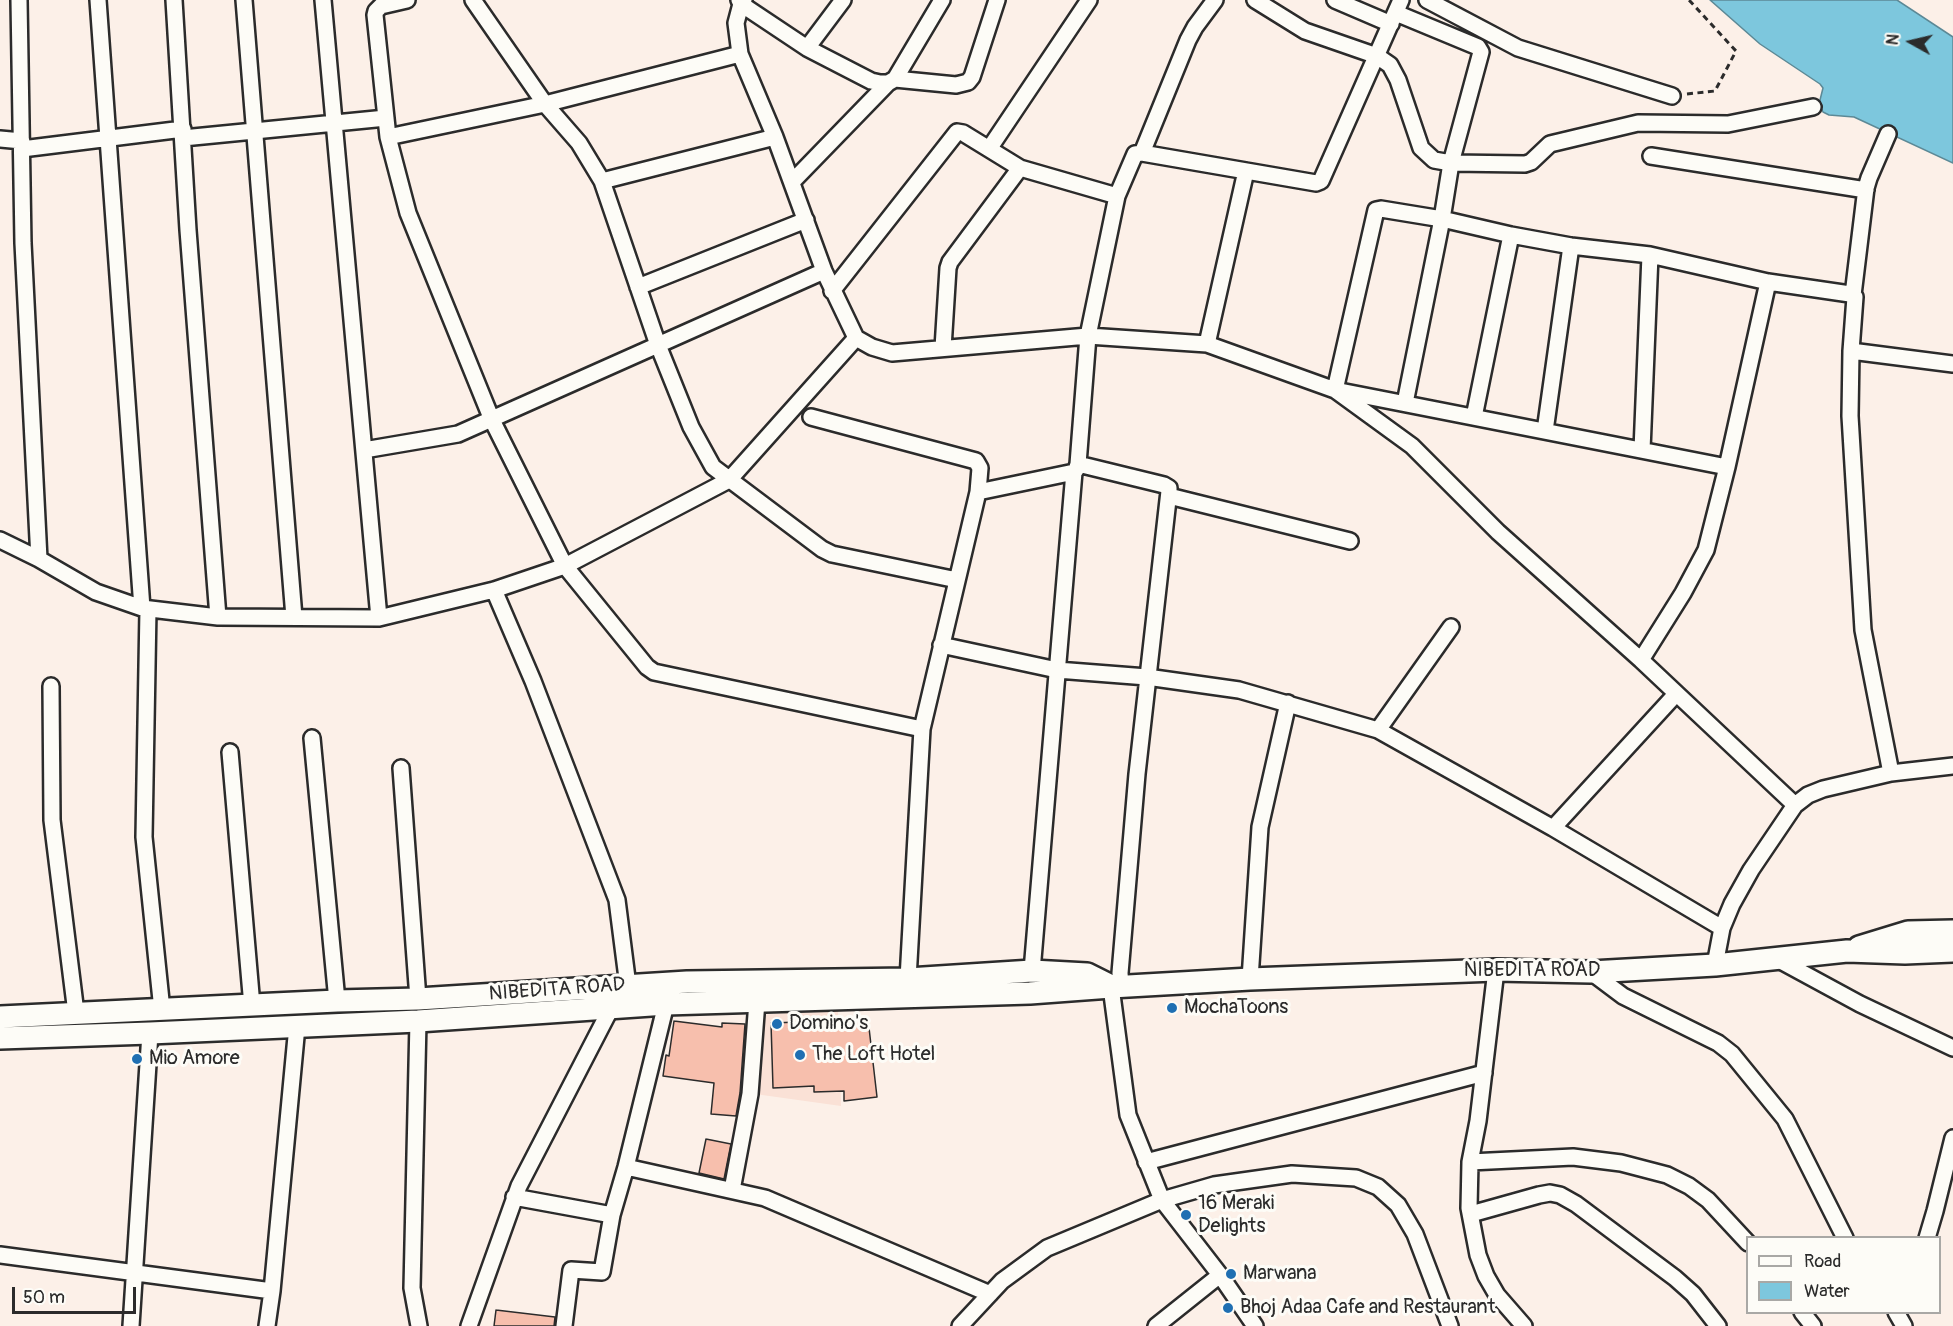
<!DOCTYPE html>
<style>
body{margin:0}
#map{position:relative;width:1953px;height:1326px;overflow:hidden;background:#fcf0e8;font-family:Pangolin,sans-serif}
canvas{display:block}
.legend{position:absolute;left:1746px;top:1236px;width:195px;height:78px;box-sizing:border-box;background:#fdfcf7;border:2px solid #a9a8a5;margin:0;padding:8px 10px;list-style:none;font-size:18px;color:#2b2b2b}
.legend li{display:flex;align-items:center;gap:12px;height:30px}
.legend b{width:30px;border:2px solid #a9a8a5}
.north{position:absolute;left:1881px;top:12px;width:60px;height:60px;-webkit-text-stroke:4px #fdfcf7;paint-order:stroke;rotate:278deg;font-size:16px;font-weight:700;line-height:24px;text-align:center;color:#2b2b2b}
.north::after{content:'';display:block;margin:auto;width:21px;height:27px;background:#2b2b2b;clip-path:polygon(50% 0,100% 100%,50% 72%,0 100%)}
.scale{position:absolute;left:12px;top:1287px;width:124px;height:27px;box-sizing:border-box;border:3px solid #2b2b2b;border-top:0;padding-left:8px;font-size:18px;line-height:21px;white-space:nowrap;color:#2b2b2b;-webkit-text-stroke:4px #fdfcf7;paint-order:stroke}
</style>
<div id="map">
<canvas width="1953" height="1326"></canvas>
<ul class="legend">
<li><b style="height:8px;background:#fdfcf7"></b>Road</li>
<li><b style="height:16px;background:#7dc7dd"></b>Water</li>
</ul>
<div class="north">N</div>
<div class="scale">50 m</div>
</div>
<script>
const g = document.querySelector('canvas').getContext('2d');
g.lineJoin = 'round';
function fill(path, color) {
  g.fillStyle = color;
  g.fill(path, 'evenodd');
}
function toPath(rows) {
  const path = new Path2D();
  for (const r of rows) {
    path.moveTo(r[0], r[1]);
    for (let i = 2; i < r.length; i += 2) path.lineTo(r[i], r[i + 1]);
  }
  return path;
}
function stroke(path, color, width, dash) {
  g.strokeStyle = color;
  g.lineWidth = width;
  g.lineCap = dash ? 'butt' : 'round';
  g.setLineDash(dash || []);
  g.stroke(path);
}
function write(font, color, halo, rows, align = 'center') {
  g.font = font + ' Pangolin,sans-serif';
  g.lineWidth = 6;
  g.setLineDash([]);
  g.textBaseline = 'middle';
  g.strokeStyle = halo;
  g.fillStyle = color;
  for (const [text, x, y, turn = 0] of rows) {
    g.save();
    g.translate(x, y);
    g.rotate((+turn || 0) * Math.PI / 180);
    g.textAlign = isNaN(turn) ? turn : align;
    if (halo) g.strokeText(text, 0, 0);
    g.fillText(text, 0, 0);
    g.restore();
  }
}
fill(toPath([
 [838,1009,841,1106,755,1094,762,1015]
]), '#fae1d6');
const water = toPath([
 [1710,0,1897,0,1953,37,1953,163,1854,117,1829,115,1823,112,1819,104,1823,88,1820,84,1760,44,1710,0]
]);
fill(water, '#7dc7dd');
stroke(water, '#5c8996', 1.5);
const building = toPath([
 [868,1019,877,1097,844,1101,844,1091,814,1092,814,1086,773,1088,771,1023,827,1021,827,1024,868,1019],
 [674,1021,722,1027,722,1023,745,1024,740,1093,736,1116,711,1114,714,1083,663,1076,666,1055,669,1056,674,1021],
 [706,1139,731,1144,724,1179,699,1173,706,1139],
 [496,1310,555,1317,554,1326,494,1326,496,1310]
]);
fill(building, '#f7bfad');
stroke(building, '#2b2b2b', 1.5);
const street = toPath([
 [19,0,23,243,39,559],
 [98,0,142,608],
 [174,0,188,230,218,617],
 [244,0,294,617],
 [323,0,379,618],
 [407,0,381,6,376,11,375,15,388,137,408,213,492,420,565,566,647,667,654,672,922,729],
 [473,0,545,104,579,143,602,181,658,345,691,427,713,467,822,549,832,554,957,580],
 [739,0,741,4,736,23,740,54,775,137,824,271,856,338,872,347,892,353,1088,336,1207,344,1335,390,1412,446,1498,532,1641,660,1795,805],
 [744,0,741,4,807,48,871,81,880,83,888,83,895,79,942,0],
 [1255,0,1305,31,1377,56,1390,65,1398,80,1421,148,1434,160,1451,163,1525,164,1531,162,1550,144,1638,123,1728,124,1813,107],
 [1335,0,1391,24],
 [1427,0,1518,48,1672,96],
 [1396,13,1478,47,1481,52,1451,163,1442,219,1405,403],
 [807,48,843,0],
 [895,79,956,85,968,82,972,77,997,0],
 [388,137,545,104,740,54],
 [183,138,386,118],
 [0,139,22,141],
 [22,149,183,129],
 [989,149,1089,0],
 [1142,153,1188,40,1195,27,1215,0],
 [1651,156,1866,190],
 [602,181,775,137],
 [792,182,888,83],
 [638,287,806,220],
 [832,291,957,132,963,133,1020,168,1117,196],
 [1853,295,1866,188,1869,178,1888,134],
 [1207,344,1246,171],
 [943,348,948,268,950,262,1020,168],
 [1851,351,1953,364],
 [811,417,976,461,980,468,978,492,922,729,908,979],
 [1474,417,1511,235],
 [1545,431,1571,246],
 [364,450,458,434,824,271],
 [1642,450,1650,255],
 [1078,464,1164,485,1169,488,1169,491,1137,774,1120,973,1121,986],
 [1727,467,1335,390,1376,210,1381,209,1442,219,1511,235,1571,246,1650,255,1768,282,1850,294,1855,297,1851,351,1850,416,1863,630,1891,773],
 [978,492,1074,472,1076,470,1078,464,1088,336,1117,196,1135,154,1142,153,1316,183,1321,181,1401,0],
 [1169,496,1350,541],
 [0,540,39,559,96,592,142,608,218,617,379,618,494,590,565,566,729,480,856,338],
 [494,590,533,681,617,900,628,986],
 [148,609,144,837,162,1010],
 [941,645,1057,670,1147,677,1239,690,1378,730,1553,828,1722,928],
 [1641,660,1683,593,1706,550,1727,467,1768,282],
 [51,686,52,820,76,1013],
 [1378,730,1451,627],
 [312,738,337,1001],
 [230,752,252,1006],
 [401,768,418,999],
 [1553,828,1676,694],
 [1777,959,1860,1004,1953,1048],
 [1715,965,1722,928,1732,904,1751,870,1795,805,1808,795,1823,789,1891,773,1953,766],
 [1496,970,1478,1121,1470,1162,1469,1208,1478,1255,1486,1276,1497,1295,1524,1326],
 [1032,971,1074,472],
 [1591,972,1623,996,1718,1043,1732,1054,1785,1119,1845,1238],
 [1250,979,1260,827,1288,703],
 [1111,987,1128,1115,1162,1200,1220,1275,1255,1326],
 [418,1021,412,1288,419,1326],
 [1146,1162,1484,1073],
 [1470,1162,1573,1157,1621,1163,1667,1175,1689,1186,1708,1200,1748,1243],
 [626,1167,765,1198,990,1294],
 [732,1190,750,1094,757,1001],
 [514,1197,612,1215],
 [1471,1214,1539,1195,1550,1193,1560,1195,1576,1204,1675,1278,1693,1294,1718,1326],
 [1927,1238,1935,1211,1953,1138],
 [0,1255,272,1291],
 [1802,1312,1813,1326],
 [1896,1312,1904,1326],
 [131,1326,150,1033],
 [267,1326,272,1291,297,1026],
 [469,1326,519,1186,611,1008],
 [564,1326,571,1270,602,1272,612,1215,626,1167,666,1004],
 [960,1326,1002,1281,1047,1248,1162,1200,1214,1185,1292,1174,1356,1178,1378,1187,1398,1205,1415,1234,1450,1326],
 [1156,1326,1220,1275]
]);
const secondary = toPath([
 [1859,947,1908,932,1953,931],
 [0,1017,337,1001,418,999,687,982,908,979,1032,971,1087,974,1109,985],
 [0,1038,150,1033,418,1021,666,1004,1030,993,1111,987,1250,979,1496,970,1591,972,1715,965,1847,951,1905,953,1953,951]
]);
stroke(street, '#2b2b2b', 20);
stroke(secondary, '#2b2b2b', 26);
stroke(toPath([
 [1687,94,1715,91,1736,51,1689,0]
]), '#2b2b2b', 3, [6, 4.5]);
stroke(street, '#fdfcf7', 15);
stroke(secondary, '#fdfcf7', 21);
for (const [x, y, r, color] of [
 [1172,1008,6,"#1f6fb2"],
 [777,1024,6,"#1f6fb2"],
 [800,1055,6,"#1f6fb2"],
 [137,1059,6,"#1f6fb2"],
 [1186,1215,6,"#1f6fb2"],
 [1231,1274,6,"#1f6fb2"],
 [1228,1308,6,"#1f6fb2"]
]) {
  const dot = new Path2D();
  dot.arc(x, y, r, 0, 2 * Math.PI);
  g.fillStyle = color;
  g.fill(dot);
  stroke(dot, '#fdfcf7', 2);
}
write('20px', '#2b2b2b', '#fdfcf7', [
 ["NIBEDITA ROAD",1532,971],
 ["NIBEDITA ROAD",557,990,-4]
]);
write('20px', '#2b2b2b', '#fdfcf7', [
 ["MochaToons",1184,1008],
 ["Domino's",789,1024],
 ["The Loft Hotel",812,1055],
 ["Mio Amore",149,1059],
 ["16 Meraki",1198,1204],
 ["Delights",1198,1227],
 ["Marwana",1243,1274],
 ["Bhoj Adaa Cafe and Restaurant",1240,1308]
], 'left');
</script>
